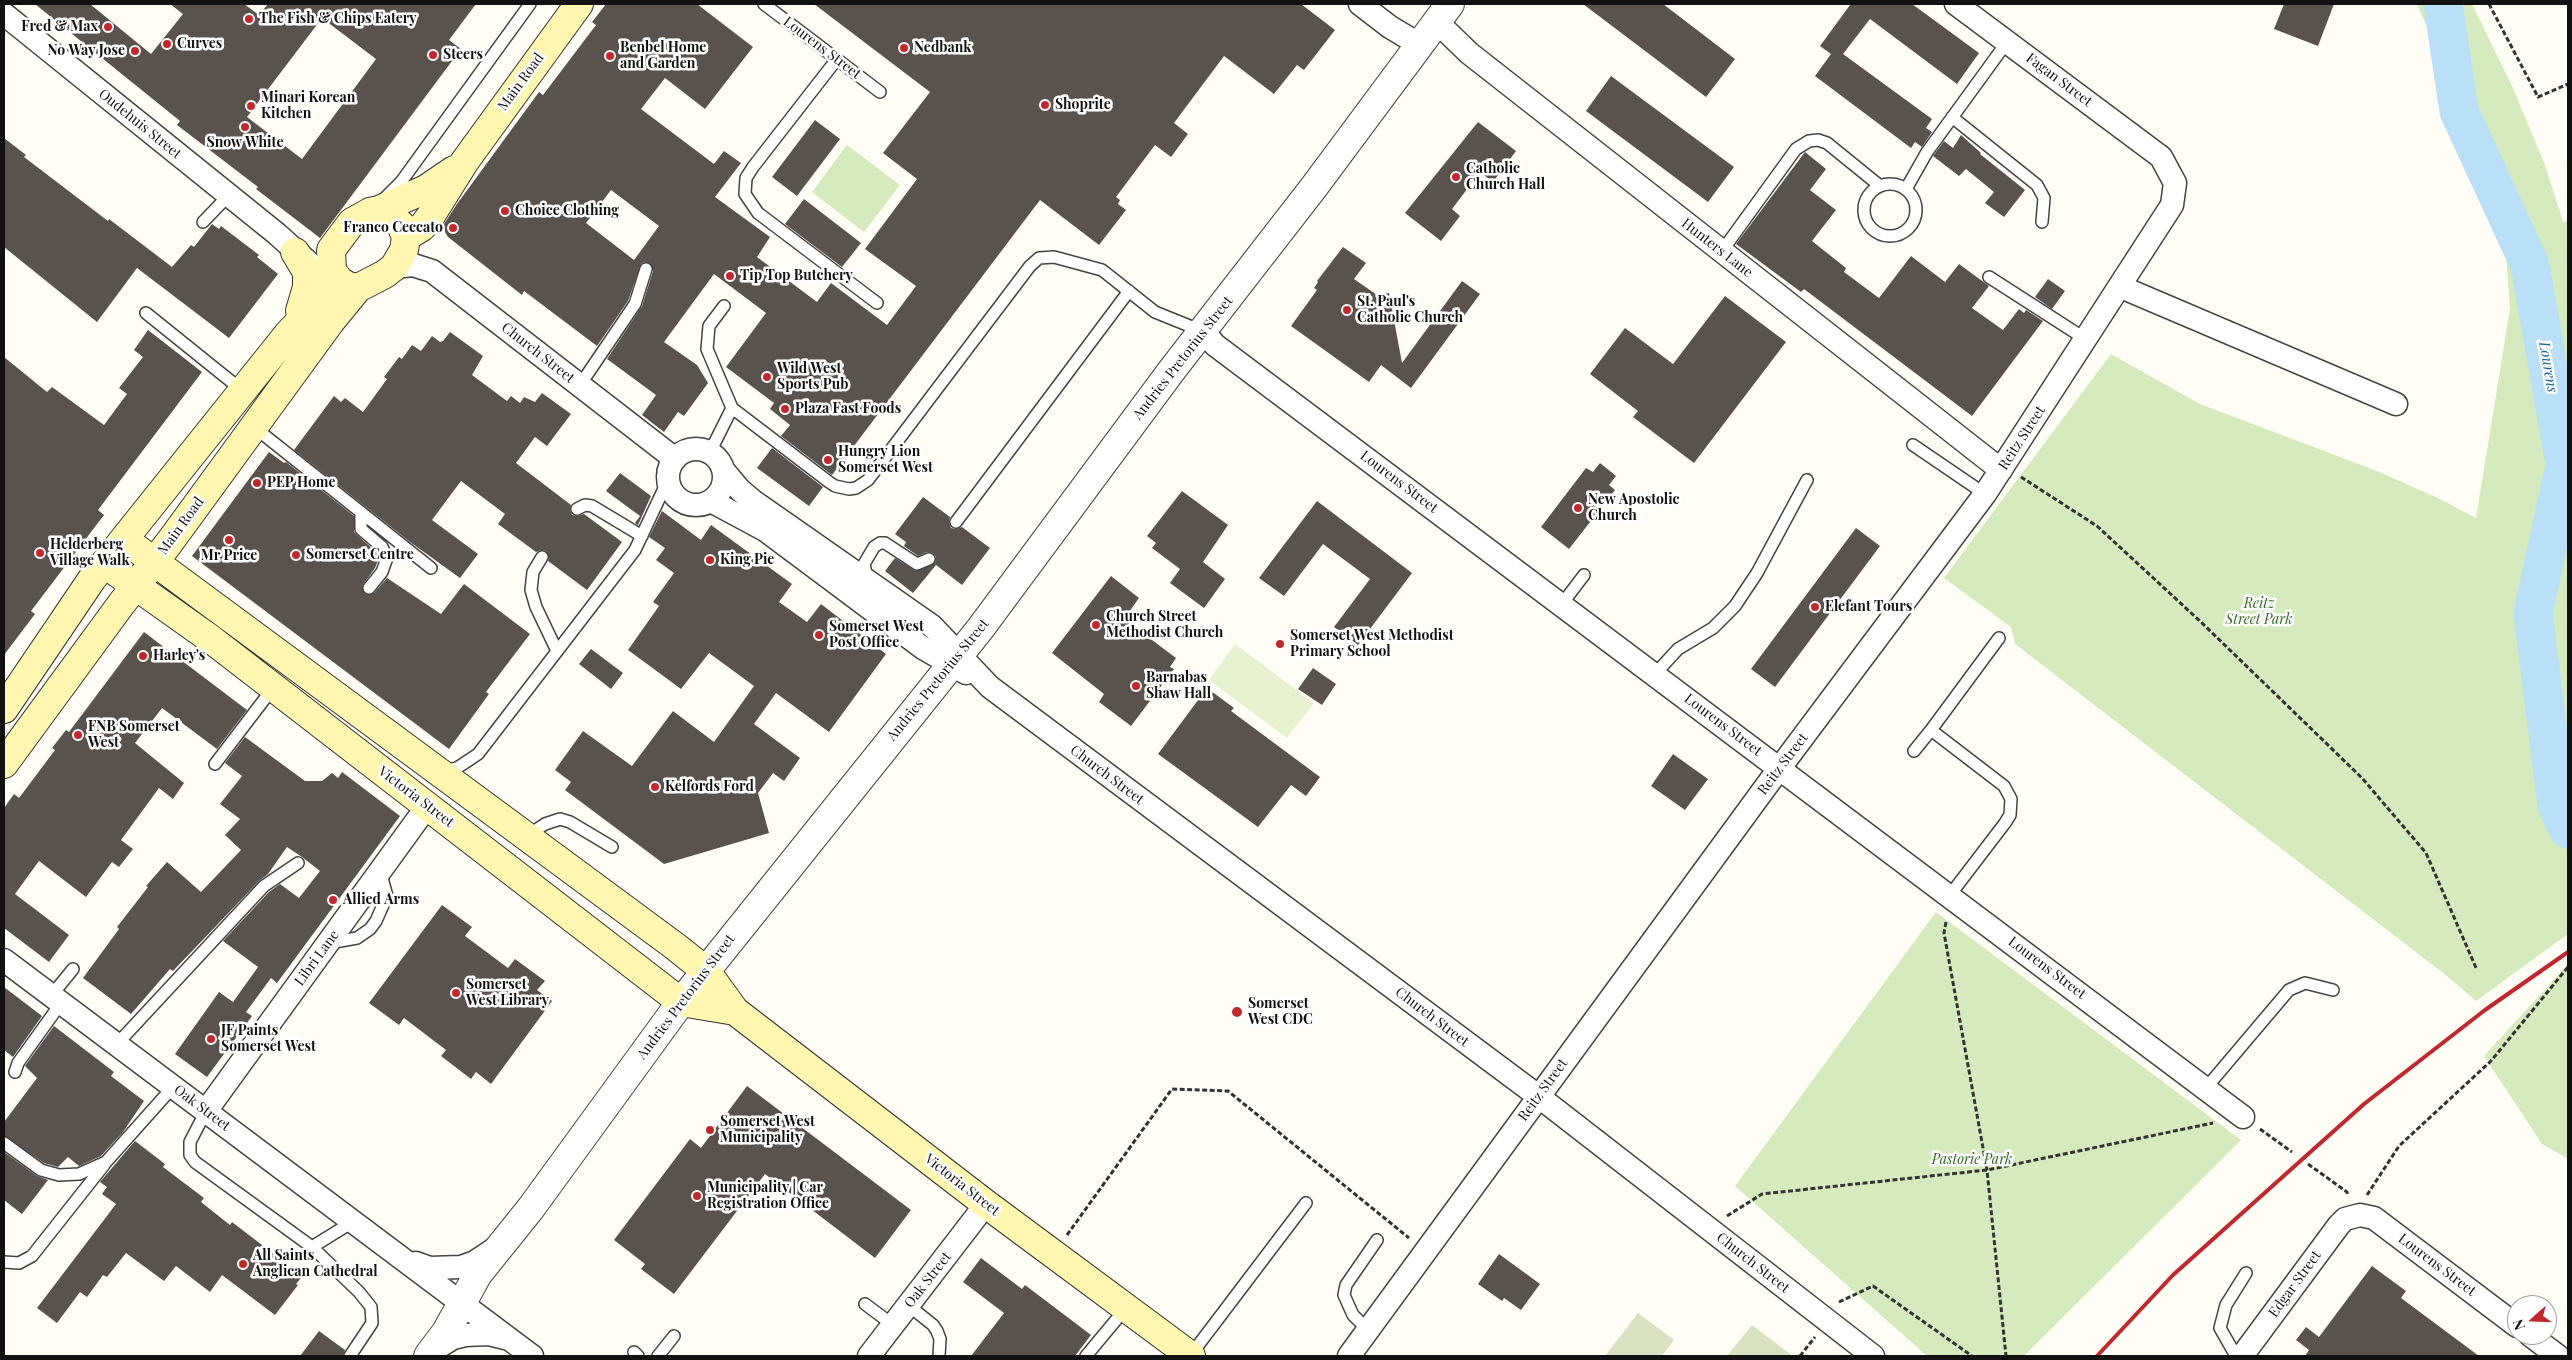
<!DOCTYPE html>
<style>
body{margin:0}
#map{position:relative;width:2572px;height:1360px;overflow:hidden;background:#fffdf5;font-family:"Playfair Display",serif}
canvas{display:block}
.frame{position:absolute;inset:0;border:5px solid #111;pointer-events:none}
.north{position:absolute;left:2507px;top:1295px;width:50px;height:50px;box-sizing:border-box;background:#fff;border:1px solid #a0a0a0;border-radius:50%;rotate:250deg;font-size:14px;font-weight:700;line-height:20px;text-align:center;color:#111}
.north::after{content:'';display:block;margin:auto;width:18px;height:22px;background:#c4262e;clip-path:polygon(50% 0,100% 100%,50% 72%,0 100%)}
</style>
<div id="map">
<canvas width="2572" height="1360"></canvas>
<div class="frame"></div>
<div class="north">N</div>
</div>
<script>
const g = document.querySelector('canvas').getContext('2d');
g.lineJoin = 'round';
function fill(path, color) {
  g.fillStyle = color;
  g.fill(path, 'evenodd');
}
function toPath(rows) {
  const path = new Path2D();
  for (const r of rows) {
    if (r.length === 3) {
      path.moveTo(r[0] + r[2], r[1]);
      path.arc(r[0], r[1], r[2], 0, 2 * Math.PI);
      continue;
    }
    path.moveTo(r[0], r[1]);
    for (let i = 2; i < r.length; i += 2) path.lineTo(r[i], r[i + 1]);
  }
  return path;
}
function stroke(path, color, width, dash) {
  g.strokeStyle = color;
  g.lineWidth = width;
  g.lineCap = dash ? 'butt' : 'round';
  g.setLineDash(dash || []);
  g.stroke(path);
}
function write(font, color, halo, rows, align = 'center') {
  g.font = font + ' "Playfair Display",serif';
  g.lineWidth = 5;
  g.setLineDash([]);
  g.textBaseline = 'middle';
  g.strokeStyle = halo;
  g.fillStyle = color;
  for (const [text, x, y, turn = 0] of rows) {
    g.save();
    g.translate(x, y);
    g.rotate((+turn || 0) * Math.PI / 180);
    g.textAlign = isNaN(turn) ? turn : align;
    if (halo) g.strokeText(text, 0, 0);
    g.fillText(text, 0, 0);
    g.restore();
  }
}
fill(toPath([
 [2417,4,2472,4,2512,86,2545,165,2563,222,2568,221,2568,934,2476,1001,2447,976,2015,644,2011,627,1944,578,2111,354,2200,404,2377,471,2438,498,2476,518,2510,309,2506,255,2484,188,2455,117,2445,69],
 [847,145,900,185,864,232,812,192],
 [1936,912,2241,1140,2024,1356,1927,1356,1735,1186],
 [2568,964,2568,1159,2542,1144,2484,1056]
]), '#d5ebbd');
fill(toPath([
 [1638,1313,1674,1340,1662,1356,1605,1356],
 [1752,1325,1793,1356,1727,1356]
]), '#d9e3c4');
fill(toPath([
 [1235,644,1314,703,1287,738,1209,680]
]), '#e6f2cf');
stroke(toPath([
 [2443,4,2459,111,2530,265,2565,465,2533,613,2557,805,2568,829]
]), '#b9e0f7', 39);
fill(toPath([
 [35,4,90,4,151,54,183,14,170,4,244,4,259,15,268,4,476,4,449,40,461,49,320,238,256,189,258,187,177,125,180,121],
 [322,18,376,59,302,159,247,117],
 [606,4,697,4,753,47,705,109,665,78,641,109,714,164,724,151,741,163,715,197,770,237,757,257,817,302,831,283,887,325,916,286,865,249,917,179,883,153,930,92,814,4,1301,4,1335,30,1304,70,1297,65,1274,94,1224,56,1174,123,1188,134,1171,157,1155,145,1116,197,1120,200,1118,204,1126,210,1099,245,1040,200,832,475,781,436,790,425,770,409,774,403,726,367,766,313,714,274,664,342,697,365,708,383,684,416,678,412,664,432,642,415,656,395,607,359,642,306,653,271,651,264,645,262,641,264,628,301,597,346,524,291,522,295,448,237,445,232,444,224,457,204,539,92,543,95,596,25,592,22],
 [611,190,659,226,634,260,586,223],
 [1583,4,1663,4,1735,59,1706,97],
 [1848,4,1912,4,1979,53,1957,84,1870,19,1843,54,1932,119,1926,128,1932,132,1922,147,1915,142,1911,148,1815,76,1831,54,1820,46,1850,5],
 [2284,4,2334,4,2318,46,2274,29],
 [1611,76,1734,167,1708,202,1586,111],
 [815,120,840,139,797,196,772,177],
 [1478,122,1516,151,1493,182,1480,172,1452,209,1460,216,1441,241,1405,213],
 [1961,135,1981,153,1980,154,2025,190,2004,217,1985,203,1994,192,1966,169,1959,176,1933,156,1944,141,1953,148],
 [4,138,26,155,24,157,108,221,109,219,172,267,191,245,194,247,212,224,219,229,221,226,259,255,257,257,278,274,229,338,137,268,97,322,4,247],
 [1805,152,1826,169,1810,190,1836,210,1812,241,1846,268,1844,272,1879,298,1911,256,1945,282,1959,264,1989,286,1972,308,2003,330,2019,309,2024,313,2026,310,2043,321,1972,416,1804,289,1801,292,1736,244],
 [804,199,861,243,842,267,785,224],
 [1343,247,1366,263,1354,279,1377,295,1389,293,1402,363,1462,281,1480,294,1411,388,1381,365,1369,382,1291,326,1317,290,1314,288,1318,282,1317,281],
 [2048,279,2065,291,2052,309,2035,297],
 [1725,296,1786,342,1694,463,1633,417,1638,411,1590,374,1625,328,1673,364],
 [148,330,202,372,98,510,104,515,31,611,35,614,4,655,4,357,47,392,52,387,104,425,127,394,119,388,143,357,134,350],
 [450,332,483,356,472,375,507,401,511,396,520,403,524,397,535,402,542,393,571,414,547,446,535,437,516,463,571,505,570,509,572,515,577,516,584,514,622,542,587,590,548,561,549,557,546,551,542,550,536,552,498,524,505,514,461,481,432,520,478,554,460,578,410,542,294,450,334,396,341,402,345,398,363,412,387,379,384,377,399,357,402,359,412,345,421,351,432,336,440,342,443,341],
 [772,448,823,487,809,506,757,468],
 [269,452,284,463,286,462,354,516,354,532,376,552,379,558,375,568,362,586,365,594,374,593,387,578,441,614,464,584,530,634,486,692,489,694,449,749,192,556],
 [1600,463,1616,476,1609,485,1615,490,1569,549,1541,527,1586,468,1593,472],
 [620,473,651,496,638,525,635,523,640,516,606,491],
 [1182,491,1228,525,1203,562,1225,579,1204,608,1170,583,1180,569,1152,548,1156,543,1147,536],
 [923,497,950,517,949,522,951,528,956,529,962,527,990,548,962,585,936,565,913,593,885,571,895,558,916,571,935,563,936,557,933,553,927,552,918,556,904,546,906,542,895,534],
 [1317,501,1412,573,1358,645,1334,627,1370,579,1323,544,1284,596,1259,578],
 [662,511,701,540,711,525,792,584,779,602,807,622,821,604,886,654,829,732,776,693,754,724,800,758,784,781,773,773,758,793,769,833,664,864,565,790,571,782,555,770,583,731,632,766,673,711,714,742,754,686,709,653,681,689,628,650,659,606,653,602,674,573,656,560,665,548,649,537],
 [1856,528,1880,546,1775,687,1751,669],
 [1111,576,1139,598,1124,619,1176,658,1170,667,1174,669,1131,726,1099,702,1104,694,1052,653],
 [144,632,247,710,217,749,162,708,135,743,184,783,173,799,159,788,121,840,133,849,119,867,112,862,86,897,39,861,15,894,69,935,49,962,4,928,4,808,14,794,19,798,55,750,52,748,66,730,69,732],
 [591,649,623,673,611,689,579,664],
 [1313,668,1336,684,1322,705,1298,689],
 [1207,688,1234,708,1231,711,1320,777,1306,796,1291,785,1258,827,1158,754],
 [245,737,305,781,322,781,332,773,338,778,342,772,400,816,277,983,271,978,246,1012,252,1016,207,1077,175,1054,219,992,233,1002,258,967,223,941,269,892,280,884,299,898,320,871,302,857,287,847,268,874,259,881,173,971,170,969,131,1014,83,978,119,929,117,927,148,887,146,886,167,862,201,892,241,850,225,835,240,819,220,804,242,776,225,763],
 [1673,754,1708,779,1685,810,1651,786],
 [442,905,472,927,465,936,508,968,515,959,545,981,537,990,552,1001,491,1084,476,1072,471,1079,441,1056,446,1050,404,1018,399,1025,369,1003],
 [4,987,42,1016,13,1057,4,1050],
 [54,1026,114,1072,111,1076,144,1101,123,1132,101,1156,79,1166,68,1157,58,1167,44,1163,4,1136,4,1122,37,1078,25,1066],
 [747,1086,911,1210,875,1258,765,1174,674,1294,641,1269,645,1264,614,1240,690,1139,701,1148],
 [135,1141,165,1164,163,1167,204,1198,201,1202,230,1225,232,1222,296,1271,294,1273,301,1278,296,1284,298,1285,275,1315,222,1275,210,1292,176,1266,164,1281,126,1253,107,1277,103,1275,87,1297,80,1292,57,1323,37,1308,116,1204,102,1194,107,1187,100,1182],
 [4,1152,37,1176,48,1180,22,1214,4,1200],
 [1499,1254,1540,1284,1521,1310,1504,1298,1502,1301,1478,1284],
 [981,1258,1022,1289,1025,1285,1091,1335,1075,1356,971,1356,1004,1313,963,1282],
 [2372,1266,2406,1291,2401,1298,2479,1356,2305,1356,2309,1350,2296,1340,2306,1327,2319,1337],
 [319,1331,345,1350,343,1356,300,1356]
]), '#5a524d');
const service = toPath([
 [764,4,880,92],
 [837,59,753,167,746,178,745,194,758,213,877,303],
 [1952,117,2037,185,2044,198,2042,222],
 [1890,210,26],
 [1906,189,1927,152,2007,42],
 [386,197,401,182,530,4],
 [203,222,229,195],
 [1722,251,1796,149,1809,141,1818,140,1827,143,1880,186],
 [1989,277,2087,340],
 [724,306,709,326,707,349,732,408,829,482,835,486,849,489,856,488,868,480,1030,266,1039,258,1054,257,1102,270,1155,312,1202,331],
 [146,313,243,391],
 [580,385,635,304,646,269],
 [254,427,431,568],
 [1913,445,1985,494],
 [710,452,732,408],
 [577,509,585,505,592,506,642,536],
 [361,512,361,529,382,547,387,558,382,572,369,588],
 [956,522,1129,291],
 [542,557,533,572,531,590,536,607,557,651],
 [867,578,864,564,874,547,880,543,885,543,917,564,929,559],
 [1562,604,1584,575],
 [1655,674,1678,649,1713,628,1735,606,1757,573,1807,480],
 [1914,751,1931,730],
 [215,764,273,688],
 [443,771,457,768,478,754,635,550,668,480],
 [527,836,545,824,560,819,570,822,612,847],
 [1950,895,2005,823,2010,815,2011,799,2004,786,1931,730,1999,638],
 [329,943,357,938,370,929,376,921,387,896,380,871],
 [51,996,73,969],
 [117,1044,264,886,298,863],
 [15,1072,18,1063,61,1003],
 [2206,1088,2289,990,2305,983,2333,990],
 [206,1111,190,1142,190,1155,195,1162,312,1247,354,1221],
 [4,1143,41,1170,59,1175,79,1174,106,1162,173,1087],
 [312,1247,359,1292,371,1307,372,1323,350,1356],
 [4,1262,19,1263,32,1256,104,1165],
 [865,1304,893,1325],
 [908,1305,933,1325,937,1331,940,1339,939,1356],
 [1368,1330,1353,1315,1344,1295,1346,1285,1377,1240],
 [634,1352,638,1356],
 [658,1356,674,1336],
 [1086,1356,1126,1308],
 [1190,1356,1306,1203],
 [2236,1356,2220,1328,2226,1305,2246,1273]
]);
const minor = toPath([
 [1360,4,1390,27,1420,45],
 [4,14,277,234,309,263],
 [1437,22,1469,53,2001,470],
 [394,267,413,265,432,271,675,459],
 [2121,287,2396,404],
 [1204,332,1215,345,2243,1117],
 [696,477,28],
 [724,471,740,490,753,501,932,626,990,687,1538,1096,1873,1356],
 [711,501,765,530,923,648,966,673],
 [4,960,532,1356],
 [206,1111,428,805],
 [416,1263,430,1268,461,1267,475,1262,493,1250],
 [2530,1335,2558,1356],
 [432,1351,453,1338,465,1335,489,1334,505,1338],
 [869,1356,986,1204],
 [1349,1356,1770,781,1985,494,2172,205,2175,183,2161,157,1956,4],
 [2242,1356,2339,1225,2345,1219,2360,1215,2374,1218,2517,1326]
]);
const tertiary = toPath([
 [428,1356,446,1332,478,1274,531,1208,681,1002,980,629,1172,370,1314,187,1450,4]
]);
const secondary = toPath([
 [379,210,391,216,401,225,406,237,404,250,394,267,385,274,358,288,348,286,340,281,332,271,331,250,352,222,370,212,379,210],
 [379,210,426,189,454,170],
 [406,237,422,227,430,217,465,161,579,4],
 [295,252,307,272,307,287,300,311],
 [125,540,676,947,706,971,735,1011,986,1204,1191,1356],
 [105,564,212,640,681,1002,735,1011],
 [4,709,92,579,288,334,307,314,333,273],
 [4,764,122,603,169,543,331,321,358,288]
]);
stroke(service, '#444', 14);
stroke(minor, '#444', 25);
stroke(tertiary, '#444', 30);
stroke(secondary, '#333', 30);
stroke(toPath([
 [2489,4,2538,97,2568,84],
 [2021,477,2097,526,2202,623,2362,778,2426,853,2477,970],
 [1946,922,1944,933,1987,1170,2006,1356],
 [2260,1129,2292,1152],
 [2308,1164,2347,1192,2348,1196],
 [2367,1195,2399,1146,2491,1061,2568,967],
 [1727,1216,1762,1194,1987,1170,2213,1123],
 [1067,1235,1172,1089,1228,1091,1409,1238],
 [1839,1302,1873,1286,1972,1356],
 [1800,1356,1815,1337]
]), '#333', 3, [5, 2.5]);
stroke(service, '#fff', 11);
stroke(minor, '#fff', 22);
stroke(tertiary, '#fff', 28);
stroke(secondary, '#fff6b0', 28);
stroke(toPath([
 [2097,1356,2173,1275,2364,1104,2485,1010,2568,952]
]), '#c4262e', 4);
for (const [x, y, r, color] of [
 [249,19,5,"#c4262e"],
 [108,27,5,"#c4262e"],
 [167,44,5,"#c4262e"],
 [904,48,5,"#c4262e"],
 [135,51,5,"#c4262e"],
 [433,55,5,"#c4262e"],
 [610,56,5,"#c4262e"],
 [1045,105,5,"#c4262e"],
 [251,106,5,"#c4262e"],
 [245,127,5,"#c4262e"],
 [1456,177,5,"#c4262e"],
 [505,211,5,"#c4262e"],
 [453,228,5,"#c4262e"],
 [730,276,5,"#c4262e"],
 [1347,310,5,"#c4262e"],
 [767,377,5,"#c4262e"],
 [785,409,5,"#c4262e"],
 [828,460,5,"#c4262e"],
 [257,483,5,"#c4262e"],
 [1578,508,5,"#c4262e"],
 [229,540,5,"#c4262e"],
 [40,553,5,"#c4262e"],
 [296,555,5,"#c4262e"],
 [710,560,5,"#c4262e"],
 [1815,607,5,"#c4262e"],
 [1096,625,5,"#c4262e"],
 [819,635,5,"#c4262e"],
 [1280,644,5,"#c4262e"],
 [143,656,5,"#c4262e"],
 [1136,686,5,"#c4262e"],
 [78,735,5,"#c4262e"],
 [655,787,5,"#c4262e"],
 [333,900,5,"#c4262e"],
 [456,993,5,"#c4262e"],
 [1237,1012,6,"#c4262e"],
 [211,1039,5,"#c4262e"],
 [710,1130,5,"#c4262e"],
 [697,1196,5,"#c4262e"],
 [243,1264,5,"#c4262e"]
]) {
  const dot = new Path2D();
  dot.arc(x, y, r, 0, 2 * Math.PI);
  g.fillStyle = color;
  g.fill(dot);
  stroke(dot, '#fff', 2);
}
write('bold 14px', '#111', '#fff', [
 ["The Fish & Chips Eatery",259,19],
 ["Fred & Max",98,27,"right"],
 ["Curves",177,44],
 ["Benbel Home",620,48],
 ["and Garden",620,64],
 ["Nedbank",914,48],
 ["No Way Jose",125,51,"right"],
 ["Steers",443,55],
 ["Minari Korean",261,98],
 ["Kitchen",261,114],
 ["Shoprite",1055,105],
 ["Snow White",245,143,"center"],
 ["Catholic",1466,169],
 ["Church Hall",1466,185],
 ["Choice Clothing",515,211],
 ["Franco Ceccato",443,228,"right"],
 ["Tip Top Butchery",740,276],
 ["St. Paul's",1357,302],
 ["Catholic Church",1357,318],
 ["Wild West",777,369],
 ["Sports Pub",777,385],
 ["Plaza Fast Foods",795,409],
 ["Hungry Lion",838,452],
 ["Somerset West",838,468],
 ["PEP Home",267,483],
 ["New Apostolic",1588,500],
 ["Church",1588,516],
 ["Helderberg",50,545],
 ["Village Walk",50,561],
 ["Somerset Centre",306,555],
 ["Mr Price",229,556,"center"],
 ["King Pie",720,560],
 ["Elefant Tours",1825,607],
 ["Church Street",1106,617],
 ["Methodist Church",1106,633],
 ["Somerset West",829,627],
 ["Post Office",829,643],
 ["Somerset West Methodist",1290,636],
 ["Primary School",1290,652],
 ["Harley's",153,656],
 ["Barnabas",1146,678],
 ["Shaw Hall",1146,694],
 ["FNB Somerset",88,727],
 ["West",88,743],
 ["Kelfords Ford",665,787],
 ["Allied Arms",343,900],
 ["Somerset",466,985],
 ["West Library",466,1001],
 ["Somerset",1248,1004],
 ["West CDC",1248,1020],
 ["JF Paints",221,1031],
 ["Somerset West",221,1047],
 ["Somerset West",720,1122],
 ["Municipality",720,1138],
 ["Municipality | Car",707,1188],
 ["Registration Office",707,1204],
 ["All Saints",253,1256],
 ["Anglican Cathedral",253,1272]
], 'left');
write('14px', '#111', '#fff', [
 ["Lourens Street",822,48,37],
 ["Fagan Street",2059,80,37],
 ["Main Road",521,82,-54],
 ["Oudehuis Street",140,124,39],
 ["Hunters Lane",1717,248,38],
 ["Church Street",538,353,38],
 ["Andries Pretorius Street",1183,358,-52],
 ["Reitz Street",2022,438,-57],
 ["Lourens Street",1399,482,37],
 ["Main Road",181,526,-54],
 ["Andries Pretorius Street",938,680,-51],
 ["Lourens Street",1723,725,37],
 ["Reitz Street",1783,764,-53],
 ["Church Street",1107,775,37],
 ["Victoria Street",416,797,37],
 ["Libri Lane",317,958,-54],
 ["Lourens Street",2047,968,37],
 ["Andries Pretorius Street",686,997,-53],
 ["Church Street",1432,1017,37],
 ["Reitz Street",1543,1090,-54],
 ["Oak Street",202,1108,37],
 ["Victoria Street",962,1185,38],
 ["Church Street",1753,1263,38],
 ["Lourens Street",2437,1265,37],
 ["Oak Street",928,1280,-52],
 ["Edgar Street",2295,1284,-54]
]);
write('italic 14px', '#2f6b1f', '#fff', [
 ["Reitz",2259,604],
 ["Street Park",2259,620],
 ["Pastorie Park",1972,1160]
]);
write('italic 15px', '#1768a6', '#fff', [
 ["Lourens",2548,367,80]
]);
</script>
